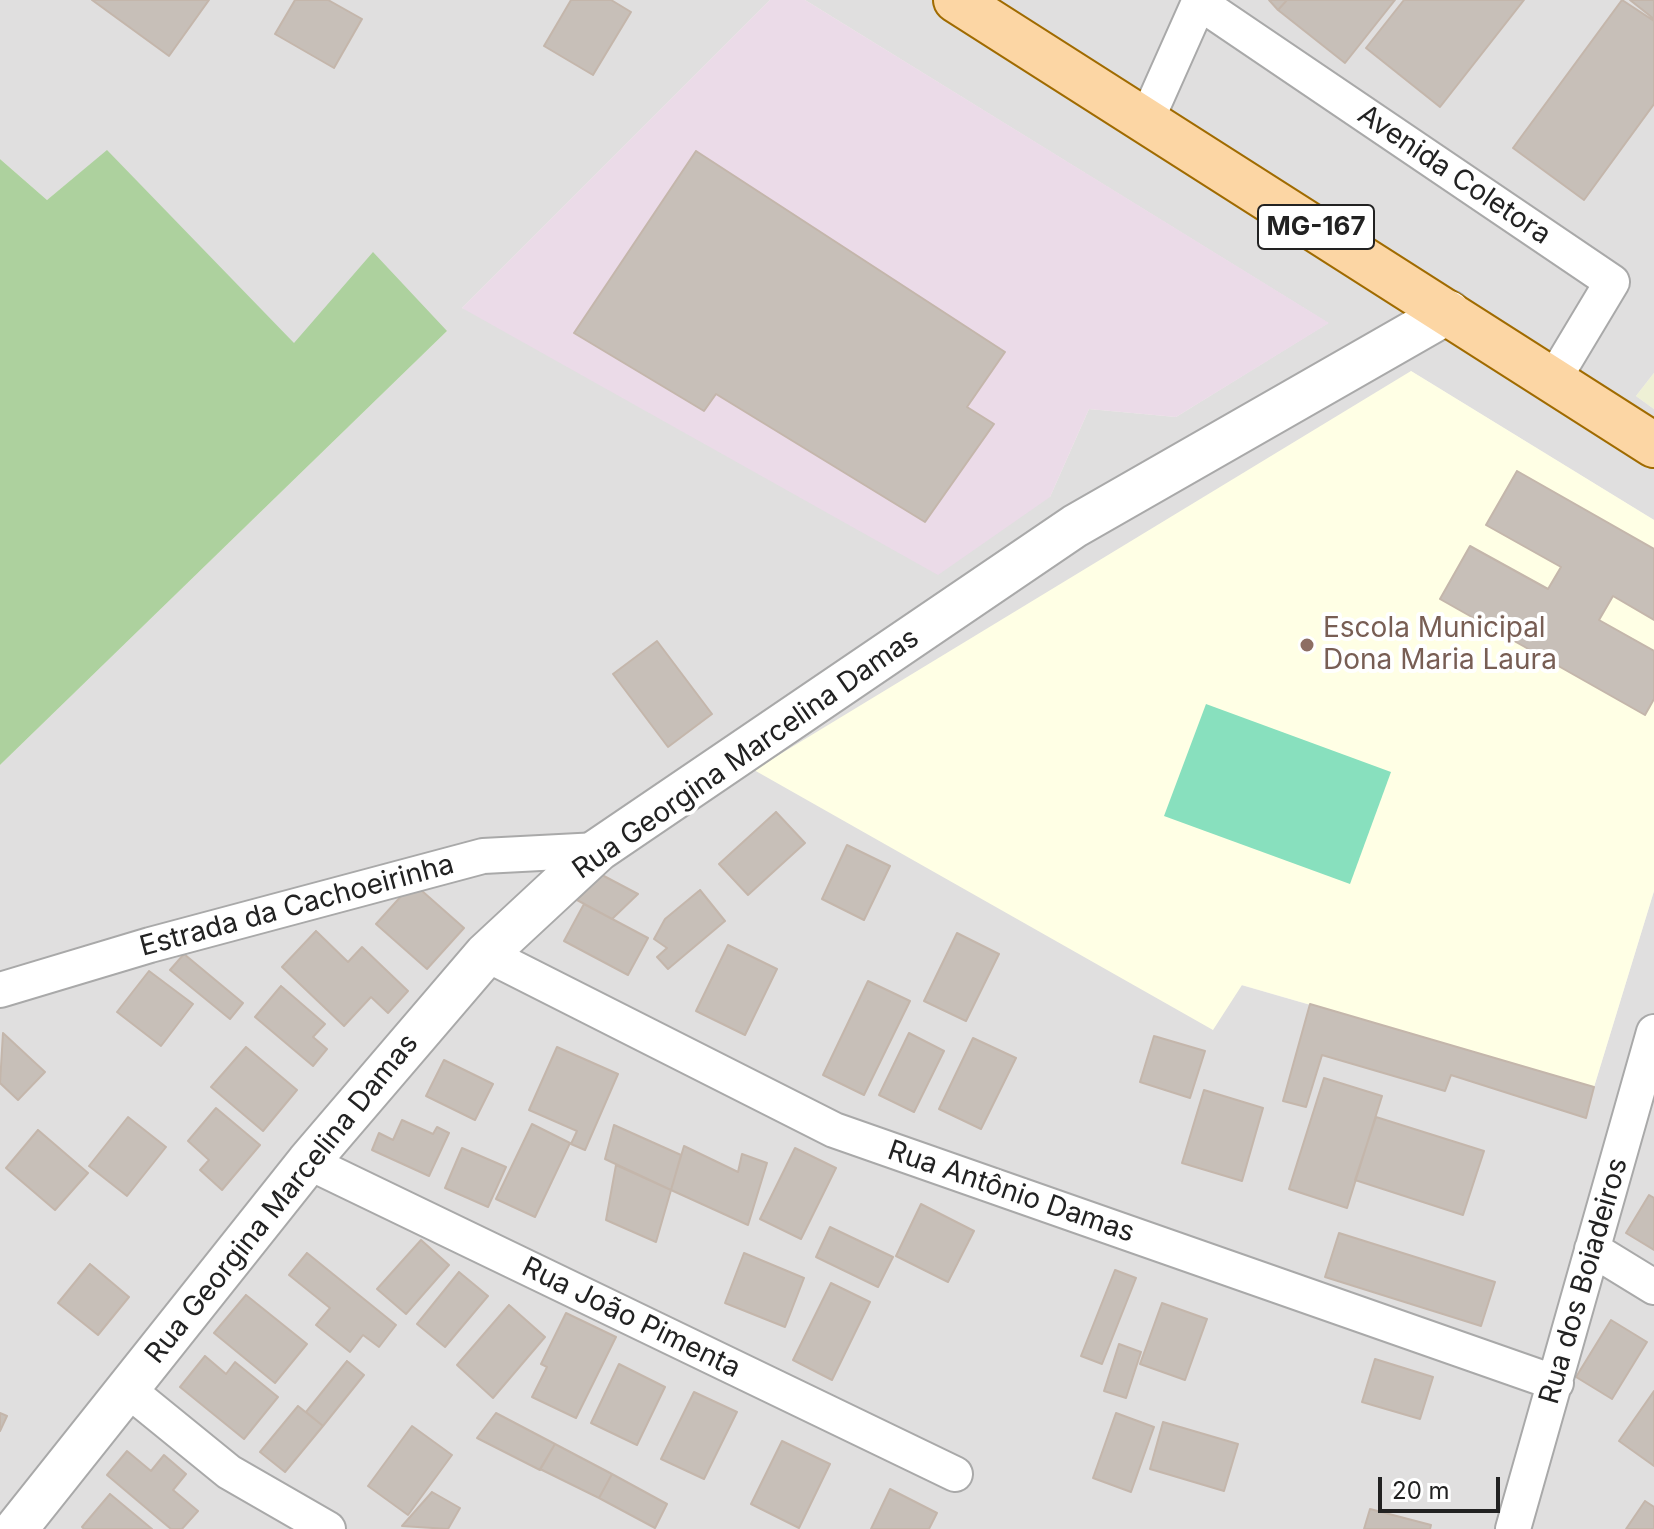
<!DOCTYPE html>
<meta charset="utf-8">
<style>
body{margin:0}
#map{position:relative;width:1654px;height:1529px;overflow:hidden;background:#f2efe9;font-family:Inter,sans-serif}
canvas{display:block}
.scale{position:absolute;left:1378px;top:1477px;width:122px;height:36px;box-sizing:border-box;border:4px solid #222;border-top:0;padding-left:10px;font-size:24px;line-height:28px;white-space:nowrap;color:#222;-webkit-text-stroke:6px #fff;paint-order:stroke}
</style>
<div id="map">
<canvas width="1654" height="1529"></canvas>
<div class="scale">20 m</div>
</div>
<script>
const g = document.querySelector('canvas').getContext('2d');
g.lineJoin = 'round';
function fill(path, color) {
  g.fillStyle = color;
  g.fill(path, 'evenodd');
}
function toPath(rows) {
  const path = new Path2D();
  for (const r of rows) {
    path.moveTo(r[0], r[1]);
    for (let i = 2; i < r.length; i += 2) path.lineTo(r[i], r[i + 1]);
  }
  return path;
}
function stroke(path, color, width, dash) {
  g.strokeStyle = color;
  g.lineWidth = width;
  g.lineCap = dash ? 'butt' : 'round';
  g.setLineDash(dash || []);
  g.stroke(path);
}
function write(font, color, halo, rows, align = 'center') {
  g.font = font + ' Inter,sans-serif';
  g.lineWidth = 8;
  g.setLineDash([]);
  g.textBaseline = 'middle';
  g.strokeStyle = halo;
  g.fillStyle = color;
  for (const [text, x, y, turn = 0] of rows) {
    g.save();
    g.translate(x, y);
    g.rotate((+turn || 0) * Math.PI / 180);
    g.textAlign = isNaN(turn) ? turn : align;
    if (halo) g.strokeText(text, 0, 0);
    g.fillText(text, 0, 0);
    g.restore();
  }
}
fill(toPath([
 [0,0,770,0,462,308,1050,497,1089,409,1176,417,1328,323,805,0,1654,0,1654,373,1636,396,1654,409,1654,520,1411,371,1212,1030,1241,985,1594,1087,1654,891,1654,1529,0,1529,0,765,447,331,294,344,107,151,47,200,0,159]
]), '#e0dfdf');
fill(toPath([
 [770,0,805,0,1329,323,1176,417,1089,409,1050,497,938,575,462,308]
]), '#ebdbe8');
fill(toPath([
 [1411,371,1654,520,1654,891,1594,1087,1242,985,1213,1030,754,770]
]), '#ffffe5');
fill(toPath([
 [1654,373,1654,409,1636,396]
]), '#eef0d5');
fill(toPath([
 [107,150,294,343,373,252,447,331,0,765,0,159,47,200]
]), '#add19e');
fill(toPath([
 [1206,704,1391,772,1350,884,1164,816]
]), '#88e0be');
const building = toPath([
 [92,0,209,0,169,56,92,0],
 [295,0,328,0,362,19,334,68,275,34,295,0],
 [571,0,611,0,631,12,593,75,544,46,571,0],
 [1269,0,1287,0,1278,10,1269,0],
 [1287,0,1395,0,1345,63,1278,10,1287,0],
 [1404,0,1524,0,1440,107,1366,48,1404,0],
 [1622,0,1654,21,1654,104,1584,200,1513,148,1622,0],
 [1630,0,1654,0,1654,19,1630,0],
 [696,151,1005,352,967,407,994,424,925,522,716,394,704,411,574,333,696,151],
 [1517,471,1654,549,1654,620,1613,596,1599,620,1654,651,1654,699,1645,715,1440,599,1470,546,1548,589,1561,567,1486,525,1517,471],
 [657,641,712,714,668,747,613,674,657,641],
 [776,812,805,843,748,895,719,864,776,812],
 [847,845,890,866,864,920,822,899,847,845],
 [602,875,638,894,612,919,577,900,602,875],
 [413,883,464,928,427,969,376,924,413,883],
 [700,890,725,921,668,969,657,957,667,948,654,939,665,919,700,890],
 [584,904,648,938,628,975,564,941,584,904],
 [316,931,348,962,362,947,408,991,388,1013,371,997,344,1026,282,967,316,931],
 [957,933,999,954,966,1021,924,1001,957,933],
 [728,945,777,969,745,1035,696,1011,728,945],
 [184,954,243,1003,230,1019,170,970,184,954],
 [149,971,193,1004,161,1046,117,1012,149,971],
 [868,981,910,1001,864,1095,823,1075,868,981],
 [281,986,325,1024,313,1037,327,1049,313,1066,255,1017,281,986],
 [1310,1004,1594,1087,1586,1118,1451,1075,1445,1091,1322,1055,1306,1107,1283,1101,1310,1004],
 [3,1033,45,1072,18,1100,0,1083,3,1033],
 [909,1033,944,1051,914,1112,879,1095,909,1033],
 [1154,1036,1205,1051,1190,1098,1140,1082,1154,1036],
 [973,1038,1016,1058,981,1129,939,1109,973,1038],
 [246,1047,297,1090,263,1131,211,1087,246,1047],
 [557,1047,618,1074,585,1150,571,1144,577,1131,529,1110,557,1047],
 [444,1060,493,1084,475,1120,426,1096,444,1060],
 [1324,1078,1382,1096,1347,1208,1289,1189,1324,1078],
 [1204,1090,1263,1108,1242,1181,1182,1163,1204,1090],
 [216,1108,260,1145,222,1190,200,1170,209,1160,188,1141,216,1108],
 [128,1117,166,1147,127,1196,89,1166,128,1117],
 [1376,1117,1484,1151,1463,1215,1355,1180,1376,1117],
 [402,1120,433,1134,437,1127,449,1133,429,1176,372,1150,379,1133,393,1140,402,1120],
 [532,1124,570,1143,535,1217,496,1199,532,1124],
 [614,1125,681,1155,671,1190,605,1159,614,1125],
 [38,1130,88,1173,55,1210,6,1168,38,1130],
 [684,1146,738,1172,742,1154,767,1163,748,1225,671,1190,684,1146],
 [462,1148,506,1167,488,1207,445,1188,462,1148],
 [795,1148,836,1168,801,1239,760,1219,795,1148],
 [616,1165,671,1190,656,1242,606,1220,616,1165],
 [1649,1195,1654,1198,1654,1250,1626,1233,1649,1195],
 [921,1204,974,1231,948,1282,896,1256,921,1204],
 [830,1227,893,1257,878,1287,816,1257,830,1227],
 [1339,1233,1495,1282,1481,1326,1325,1277,1339,1233],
 [421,1240,449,1265,406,1314,377,1289,421,1240],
 [307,1253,396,1325,379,1347,363,1335,350,1352,316,1325,330,1308,289,1275,307,1253],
 [744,1253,804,1278,785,1327,725,1303,744,1253],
 [90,1264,129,1297,98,1335,58,1303,90,1264],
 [1115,1270,1136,1278,1102,1364,1081,1356,1115,1270],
 [459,1272,488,1296,445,1347,417,1324,459,1272],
 [831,1283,870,1302,832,1380,793,1360,831,1283],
 [246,1295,307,1344,275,1383,214,1333,246,1295],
 [1162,1303,1207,1319,1185,1380,1140,1364,1162,1303],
 [509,1305,545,1337,493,1398,457,1365,509,1305],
 [566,1313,616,1337,576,1418,532,1397,547,1367,541,1364,566,1313],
 [1611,1320,1647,1342,1612,1399,1576,1377,1611,1320],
 [1119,1344,1141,1352,1126,1398,1104,1391,1119,1344],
 [205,1356,226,1374,235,1362,278,1397,244,1439,180,1387,205,1356],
 [1375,1359,1433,1377,1420,1419,1362,1402,1375,1359],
 [347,1361,364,1375,323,1426,306,1412,347,1361],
 [619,1364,665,1387,637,1445,591,1423,619,1364],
 [1654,1391,1654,1466,1619,1441,1654,1391],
 [694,1392,737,1412,704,1479,661,1459,694,1392],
 [298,1406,323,1426,285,1472,260,1452,298,1406],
 [0,1413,7,1416,0,1431,0,1413],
 [496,1413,555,1444,540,1470,477,1438,496,1413],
 [1116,1413,1154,1427,1131,1492,1093,1478,1116,1413],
 [1163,1422,1238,1444,1224,1491,1150,1469,1163,1422],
 [412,1426,452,1455,408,1515,368,1486,412,1426],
 [782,1441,830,1464,799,1528,751,1504,782,1441],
 [555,1444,612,1474,599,1498,540,1469,555,1444],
 [127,1451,151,1471,164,1455,186,1474,173,1490,198,1511,182,1529,171,1529,107,1475,127,1451],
 [612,1474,667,1504,655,1528,599,1498,612,1474],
 [890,1489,937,1513,929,1529,871,1529,890,1489],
 [432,1492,460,1508,448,1529,402,1526,432,1492],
 [110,1494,152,1529,84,1529,82,1527,110,1494],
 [1645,1501,1654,1507,1654,1529,1626,1529,1645,1501],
 [1370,1509,1431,1525,1430,1529,1364,1529,1370,1509]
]);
fill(building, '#c7bfb8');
stroke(building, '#c4b6ab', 2);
const minor = toPath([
 [1200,3,1612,282,1552,382],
 [1147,119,1200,0],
 [486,954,834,1130,1556,1383],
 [0,990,150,945,483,856,598,850],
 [308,1162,955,1474],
 [1592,1249,1654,1287],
 [127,1389,229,1472,328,1529],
 [1513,1529,1654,1032]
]);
const tertiary = toPath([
 [16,1529,308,1162,486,954,598,850,1075,526,1449,312]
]);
const primary = toPath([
 [956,0,1654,445]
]);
stroke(minor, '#a9a9a9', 38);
stroke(tertiary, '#a9a9a9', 46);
stroke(primary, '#a06b00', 48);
stroke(minor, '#fff', 34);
stroke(tertiary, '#fff', 42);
stroke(primary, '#fcd6a4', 44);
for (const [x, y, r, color] of [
 [1307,645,8,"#8d6e63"]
]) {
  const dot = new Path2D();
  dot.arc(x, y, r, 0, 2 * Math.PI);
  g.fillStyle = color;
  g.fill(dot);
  stroke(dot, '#fff', 3);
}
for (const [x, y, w] of [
 [1316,227,116]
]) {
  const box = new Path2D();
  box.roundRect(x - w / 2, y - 22, w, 44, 6);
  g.fillStyle = '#fff';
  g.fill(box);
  stroke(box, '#222', 2);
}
write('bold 26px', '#222', null, [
 ["MG-167",1316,227]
]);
write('28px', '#222', '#fff', [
 ["Avenida Coletora",1454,175,34],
 ["Rua Georgina Marcelina Damas",746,754,-35],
 ["Estrada da Cachoeirinha",297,906,-15],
 ["Rua Antônio Damas",1011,1192,19],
 ["Rua Georgina Marcelina Damas",282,1199,-51],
 ["Rua dos Boiadeiros",1584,1281,-74],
 ["Rua João Pimenta",631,1318,26]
]);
write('28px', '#785e54', '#fff', [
 ["Escola Municipal",1323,629],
 ["Dona Maria Laura",1323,661]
], 'left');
</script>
